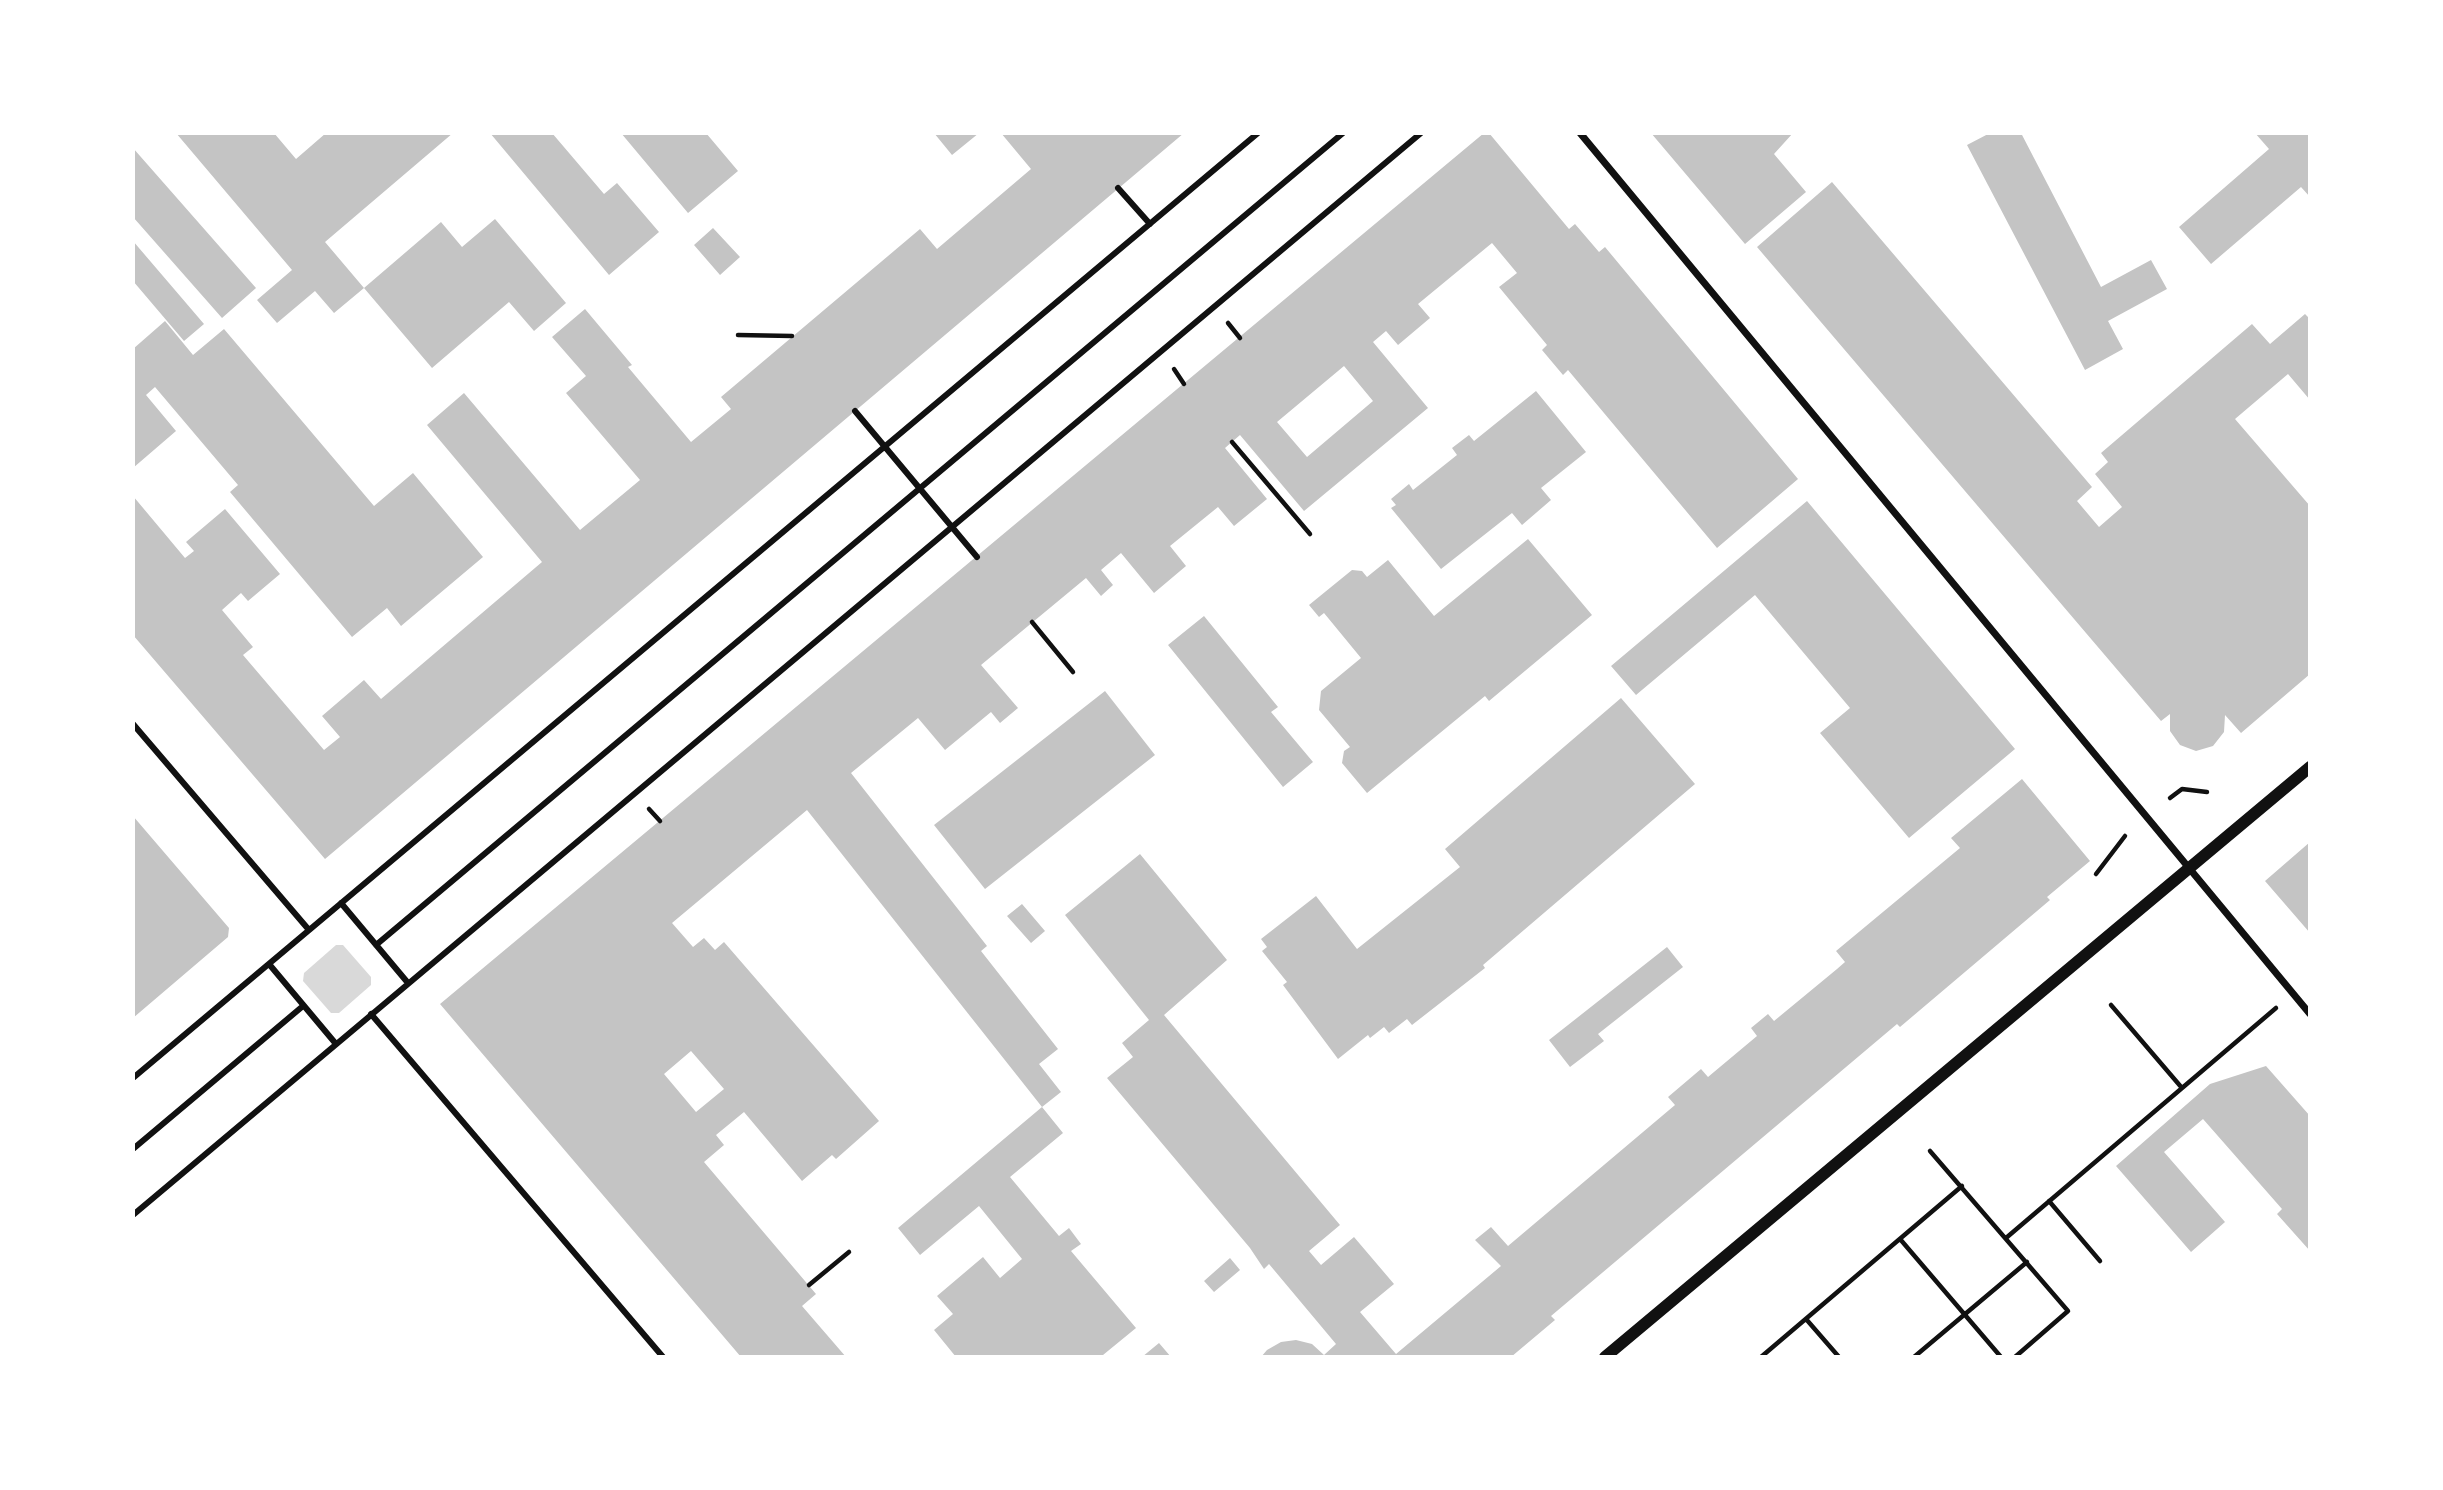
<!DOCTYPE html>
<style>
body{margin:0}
#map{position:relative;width:2443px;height:1490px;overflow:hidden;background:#fff;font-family:"Titillium Web",sans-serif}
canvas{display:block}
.frame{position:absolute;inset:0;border:135px solid #fff;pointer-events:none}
</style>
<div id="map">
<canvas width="2443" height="1490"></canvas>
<div class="frame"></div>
</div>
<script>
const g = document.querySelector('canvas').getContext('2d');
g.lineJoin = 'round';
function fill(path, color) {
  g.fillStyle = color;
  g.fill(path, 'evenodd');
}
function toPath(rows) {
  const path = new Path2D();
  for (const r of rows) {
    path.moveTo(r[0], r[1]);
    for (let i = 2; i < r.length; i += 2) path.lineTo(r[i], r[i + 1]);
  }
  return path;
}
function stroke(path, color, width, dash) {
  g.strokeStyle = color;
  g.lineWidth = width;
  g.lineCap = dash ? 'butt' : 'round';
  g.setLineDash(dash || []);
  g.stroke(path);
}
fill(toPath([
 [336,945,343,945,371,977,371,985,339,1013,331,1013,303,981,304,973]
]), '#d9d9d9');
fill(toPath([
 [176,133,274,133,296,159,326,133,453,133,325,242,364,288,441,222,462,247,495,219,566,303,534,331,509,302,432,368,364,288,334,313,315,291,277,323,257,300,292,270],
 [490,133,552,133,604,194,617,183,659,232,609,275],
 [621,133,706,133,738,171,688,213],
 [934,133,979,133,952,155],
 [1001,133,1184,133,325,859,133,635,133,496,185,558,194,551,186,542,225,509,280,574,248,601,241,593,222,610,253,647,243,655,324,750,340,737,322,716,364,680,381,699,542,562,427,425,464,393,580,530,640,480,566,393,586,376,552,337,585,309,632,365,628,367,691,442,731,409,721,397,920,229,937,249,1031,169],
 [1484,133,1489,133,1569,229,1575,224,1599,252,1605,247,1798,479,1717,548,1568,370,1563,375,1542,350,1547,345,1499,287,1517,273,1492,243,1418,304,1430,318,1398,345,1386,331,1373,342,1428,408,1304,511,1240,435,1225,448,1267,499,1234,526,1218,507,1170,546,1186,566,1154,593,1121,553,1101,570,1113,585,1101,596,1086,578,981,665,1018,708,1000,723,991,712,945,750,918,718,851,773,987,946,981,951,1058,1049,1039,1064,1061,1092,1042,1107,1063,1133,1010,1177,1059,1236,1069,1228,1081,1244,1071,1251,1136,1328,1103,1355,1104,1357,956,1357,934,1330,953,1314,937,1296,983,1257,1000,1278,1022,1259,979,1206,920,1255,898,1228,1042,1107,807,810,672,923,693,947,704,938,715,950,724,942,879,1121,836,1159,832,1155,802,1181,744,1112,716,1135,724,1145,704,1162,816,1294,802,1306,846,1357,741,1357,440,1004],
 [1344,366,1373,401,1307,457,1277,422],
 [691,1051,724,1089,696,1112,664,1074],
 [1651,133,1793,133,1774,154,1806,192,1745,244],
 [1990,133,2021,133,2101,287,2151,260,2167,289,2108,321,2123,349,2085,370,1967,145],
 [2255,133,2310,133,2310,197,2301,187,2211,264,2179,227,2269,149],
 [133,148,256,288,222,318,133,217],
 [1832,182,2092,487,2077,501,2099,527,2122,507,2095,474,2108,462,2101,453,2252,324,2270,344,2305,314,2310,319,2310,400,2288,374,2235,419,2310,506,2310,674,2241,733,2225,715,2224,732,2213,746,2196,751,2180,745,2170,731,2170,714,2161,721,1757,247],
 [713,228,740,257,720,275,694,245],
 [133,241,204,324,184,341,133,281],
 [165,321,193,355,224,329,374,506,413,473,483,557,401,626,387,608,352,637,230,492,238,485,155,387,146,395,176,431,133,468,133,349],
 [1536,391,1586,452,1541,488,1551,500,1522,525,1512,513,1441,569,1391,508,1396,505,1391,499,1409,484,1413,490,1457,455,1452,448,1469,435,1474,441],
 [1807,501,2015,749,1909,838,1820,733,1850,708,1755,595,1636,695,1611,666],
 [1528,539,1592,615,1489,701,1485,696,1367,793,1342,763,1344,751,1350,747,1319,710,1321,691,1361,658,1324,613,1319,617,1309,605,1352,570,1362,571,1367,577,1388,560,1434,616],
 [1204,616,1278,707,1271,712,1313,762,1283,787,1168,645],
 [1105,691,1155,755,985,889,934,825],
 [1621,698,1695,784,1483,965,1485,968,1412,1025,1407,1019,1389,1033,1384,1027,1370,1038,1368,1035,1338,1059,1283,985,1287,982,1262,951,1267,947,1261,939,1316,896,1357,949,1460,867,1445,849],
 [2022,779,2090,861,2047,897,2050,900,1900,1027,1897,1024,1551,1316,1555,1320,1511,1357,1261,1357,1267,1350,1281,1342,1296,1340,1312,1344,1324,1355,1336,1344,1269,1264,1264,1269,1250,1248,1107,1078,1133,1057,1122,1043,1149,1020,1065,915,1140,854,1227,960,1164,1015,1340,1225,1309,1251,1321,1265,1354,1237,1394,1284,1360,1312,1396,1354,1501,1266,1475,1240,1491,1227,1508,1246,1675,1105,1668,1097,1701,1069,1708,1077,1757,1036,1751,1028,1768,1014,1774,1021,1837,969,1845,962,1836,951,1960,848,1951,838],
 [133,816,229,928,228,937,133,1018],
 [2310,842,2310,933,2265,881],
 [1022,904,1045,931,1031,943,1007,916],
 [1667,947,1683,967,1598,1034,1604,1041,1570,1067,1549,1040],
 [2266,1066,2310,1116,2310,1251,2277,1214,2282,1209,2203,1119,2164,1152,2225,1222,2191,1252,2116,1166,2210,1084],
 [1230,1258,1240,1270,1214,1292,1204,1281],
 [1159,1343,1171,1357,1142,1357]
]), '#c4c4c4');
stroke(toPath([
 [1228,323,1240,338],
 [738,335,792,336],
 [1174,369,1184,384],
 [1232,442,1310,534],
 [1032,622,1073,672],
 [2170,798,2182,789,2207,792],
 [649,809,660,821],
 [2096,874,2125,836],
 [2111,1005,2182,1088],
 [1930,1151,2068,1311,2015,1357],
 [2049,1201,2100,1261],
 [2006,1238,2276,1008],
 [1900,1239,2001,1357],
 [809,1285,849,1252],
 [1806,1319,1839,1357],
 [1761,1357,1962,1186],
 [1914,1357,2027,1262]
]), '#111', 4.5);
stroke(toPath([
 [1118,188,1150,224],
 [855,411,977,557],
 [133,724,309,930],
 [341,903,408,983],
 [376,945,1343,133],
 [269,964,336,1044],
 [371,1014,663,1357],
 [133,1078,1258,133],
 [133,1149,303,1006],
 [133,1215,1421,133]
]), '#111', 6);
stroke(toPath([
 [1580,133,2310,1014]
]), '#111', 7);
stroke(toPath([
 [1605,1357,2310,767]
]), '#111', 12);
</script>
